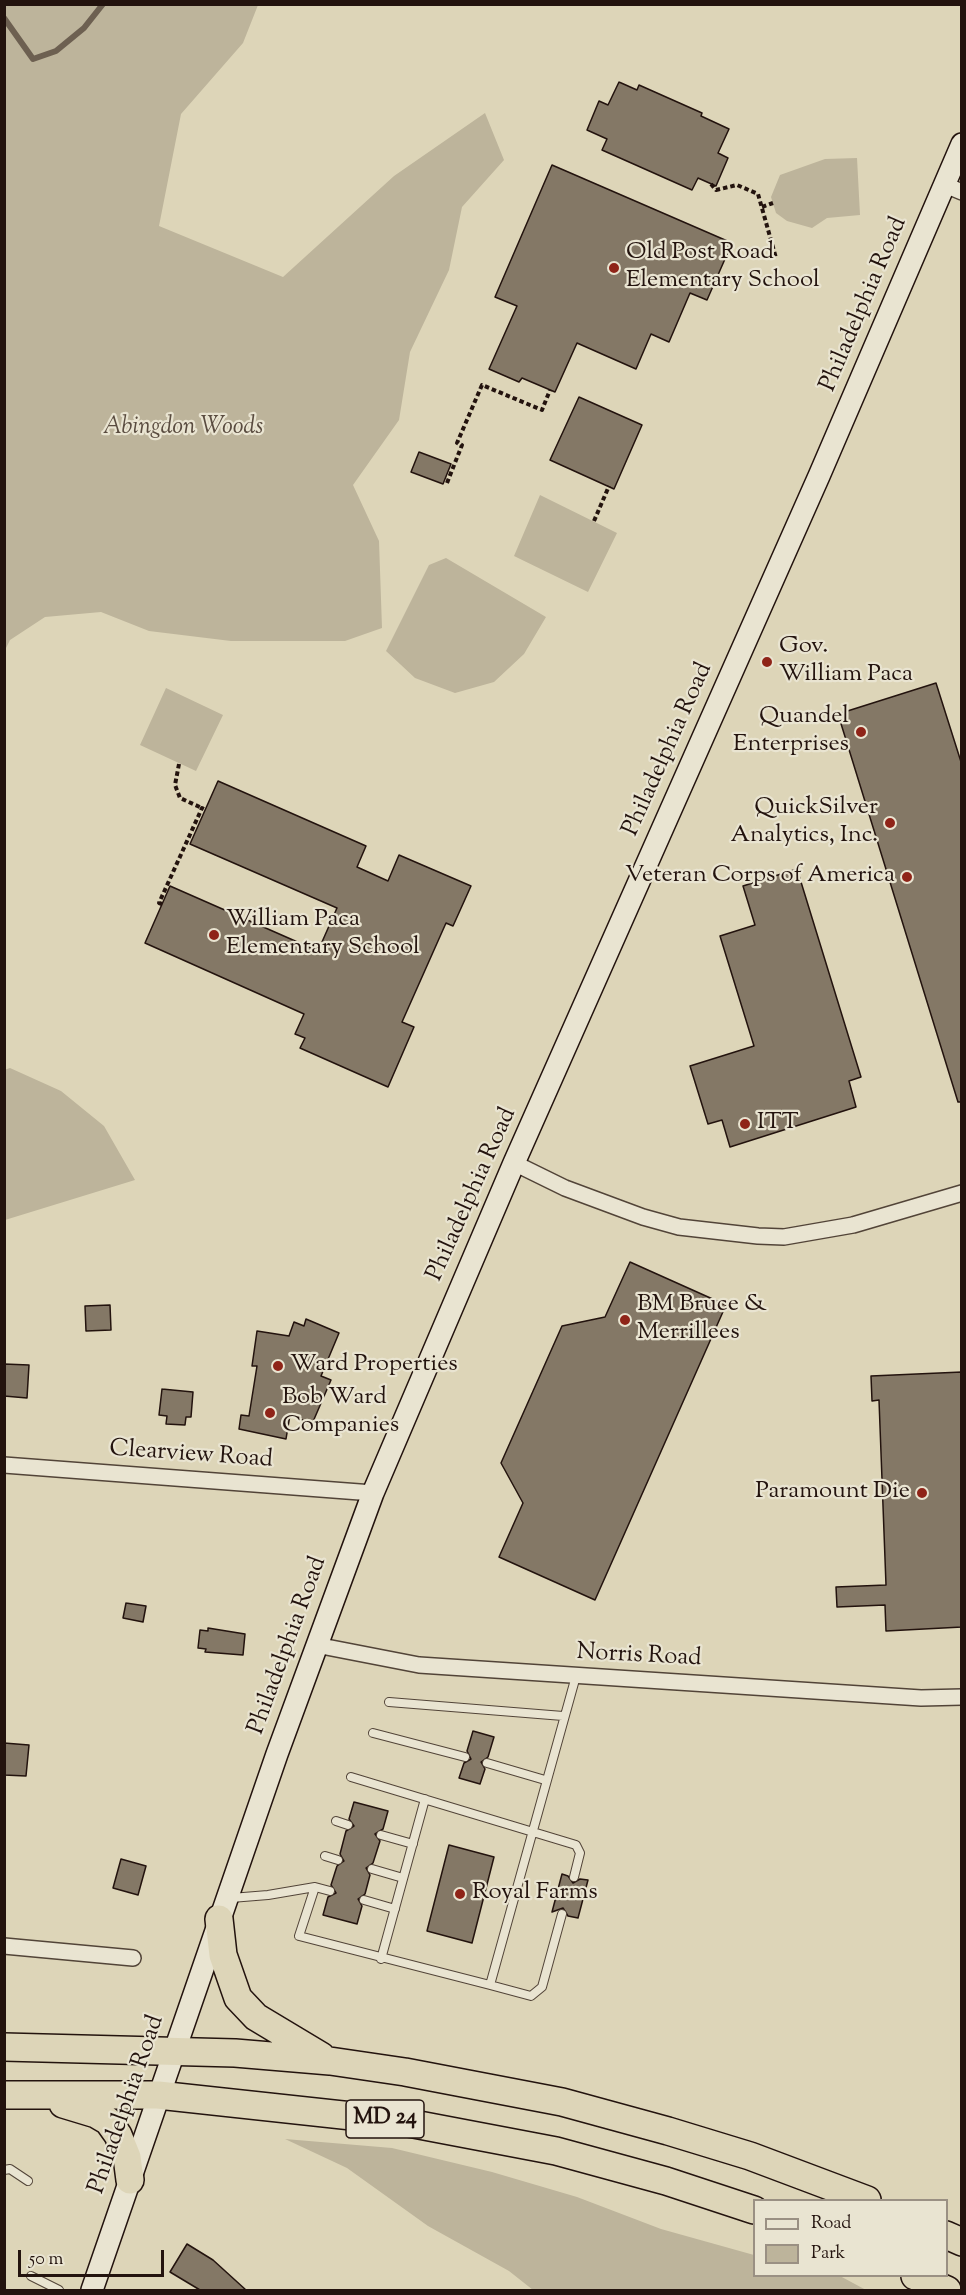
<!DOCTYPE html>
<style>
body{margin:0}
#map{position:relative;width:966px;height:2295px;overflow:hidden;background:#ddd5b8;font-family:"Sorts Mill Goudy",serif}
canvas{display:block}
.frame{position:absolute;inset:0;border:6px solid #23130e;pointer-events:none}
.legend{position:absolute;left:753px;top:2199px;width:195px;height:78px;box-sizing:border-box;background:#e9e4d1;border:2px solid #9a9083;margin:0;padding:8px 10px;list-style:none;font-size:18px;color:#23130e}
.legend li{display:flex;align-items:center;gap:12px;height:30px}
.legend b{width:30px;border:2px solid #9a9083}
.scale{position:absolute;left:18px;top:2250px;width:146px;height:27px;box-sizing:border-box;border:3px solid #23130e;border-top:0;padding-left:8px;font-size:18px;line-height:21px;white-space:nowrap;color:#23130e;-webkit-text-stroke:4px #e9e4d1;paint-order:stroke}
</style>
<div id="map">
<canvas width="966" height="2295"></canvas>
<div class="frame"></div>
<ul class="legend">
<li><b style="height:8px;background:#e9e4d1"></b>Road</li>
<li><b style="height:16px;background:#bdb49b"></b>Park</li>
</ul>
<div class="scale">50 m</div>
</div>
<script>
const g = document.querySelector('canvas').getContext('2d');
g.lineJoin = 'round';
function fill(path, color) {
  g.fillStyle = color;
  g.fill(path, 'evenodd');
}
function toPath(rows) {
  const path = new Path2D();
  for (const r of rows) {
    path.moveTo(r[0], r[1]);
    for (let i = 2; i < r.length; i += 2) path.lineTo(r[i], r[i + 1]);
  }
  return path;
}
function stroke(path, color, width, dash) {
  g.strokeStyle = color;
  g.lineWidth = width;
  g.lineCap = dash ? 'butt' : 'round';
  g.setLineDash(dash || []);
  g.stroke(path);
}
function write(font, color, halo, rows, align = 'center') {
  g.font = font + ' "Sorts Mill Goudy",serif';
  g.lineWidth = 4.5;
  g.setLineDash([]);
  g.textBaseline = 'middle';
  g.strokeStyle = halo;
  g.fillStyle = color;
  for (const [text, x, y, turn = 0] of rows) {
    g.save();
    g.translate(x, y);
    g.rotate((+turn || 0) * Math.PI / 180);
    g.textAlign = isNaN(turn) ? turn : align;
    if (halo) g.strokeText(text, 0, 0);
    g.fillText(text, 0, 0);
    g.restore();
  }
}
fill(toPath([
 [5,4,258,5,243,43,181,114,159,226,283,277,394,176,485,113,504,160,462,207,449,270,410,352,399,420,353,485,379,541,382,628,345,641,231,641,149,631,101,612,45,617,10,640,5,650],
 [857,158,860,215,827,218,812,228,787,221,776,213,771,197,780,175,825,159],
 [540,495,617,533,588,592,514,556],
 [446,558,546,617,524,654,494,682,455,693,415,678,386,651,429,565],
 [166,688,223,715,196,771,140,745],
 [10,1068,61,1091,104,1126,135,1180,5,1220,4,1070],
 [285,2139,392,2148,492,2172,577,2197,661,2229,754,2255,754,2276,840,2276,866,2290,533,2290,509,2271,428,2226,347,2168]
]), '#bdb49b');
stroke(toPath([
 [4,18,33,59,56,51,84,28,103,4]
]), '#6d6051', 6);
const building = toPath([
 [619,82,637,90,639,85,702,113,701,116,729,129,718,153,728,158,716,186,698,178,692,190,602,150,607,139,587,130,599,101,608,105,619,82],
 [552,165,732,243,707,300,690,293,669,342,651,334,636,369,577,343,555,392,522,378,519,382,489,369,517,306,495,297,552,165],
 [579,397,642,425,614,489,550,460,579,397],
 [419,452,451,464,443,484,411,472,419,452],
 [936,683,962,765,962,1102,958,1102,838,714,936,683],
 [218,781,366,846,357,867,388,881,399,855,471,886,453,926,446,923,402,1022,414,1027,388,1087,300,1048,305,1038,295,1034,304,1014,145,943,170,886,318,951,337,908,190,844,218,781],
 [797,869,861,1077,849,1081,856,1107,730,1147,722,1120,708,1124,690,1066,754,1046,720,936,755,925,743,886,797,869],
 [630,1262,726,1305,595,1600,499,1557,523,1503,501,1463,562,1326,605,1317,630,1262],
 [110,1305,111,1330,86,1331,85,1306,110,1305],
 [306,1319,339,1333,321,1376,331,1380,312,1424,290,1415,286,1439,239,1429,241,1415,249,1416,257,1366,252,1366,257,1331,289,1336,294,1322,304,1326,306,1319],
 [4,1364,29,1365,27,1398,4,1396,4,1364],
 [962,1372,962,1627,886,1631,885,1605,837,1607,836,1587,886,1585,879,1400,872,1401,871,1376,962,1372],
 [162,1389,193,1392,191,1417,186,1417,185,1425,166,1424,167,1416,159,1415,162,1389],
 [126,1603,146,1606,143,1622,123,1618,126,1603],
 [208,1628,245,1634,243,1655,205,1652,206,1649,198,1648,200,1630,208,1631,208,1628],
 [473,1731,494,1737,488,1757,481,1762,485,1769,480,1784,459,1778,464,1763,471,1759,467,1751,473,1731],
 [4,1743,29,1745,26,1776,4,1775,4,1743],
 [354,1802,388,1811,383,1829,375,1834,380,1841,373,1863,366,1868,370,1875,365,1894,358,1899,362,1906,357,1924,323,1915,328,1897,336,1893,331,1885,337,1866,344,1861,340,1854,346,1831,354,1826,349,1819,354,1802],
 [449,1845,494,1857,472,1943,427,1931,449,1845],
 [121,1859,146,1866,138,1895,113,1888,121,1859],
 [562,1874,568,1876,573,1883,580,1879,588,1880,578,1918,568,1916,563,1908,552,1912,562,1874],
 [187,2244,213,2260,246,2290,200,2290,170,2272,187,2244]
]);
fill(building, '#847866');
stroke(building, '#23130e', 1.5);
const lane = toPath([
 [389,1702,563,1716],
 [373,1733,465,1757],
 [487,1763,545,1780],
 [351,1777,576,1845,580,1853,574,1877],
 [336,1821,348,1825],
 [381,1835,413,1844],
 [325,1856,338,1860],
 [372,1869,403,1878],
 [315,1887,299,1936,490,1985,576,1676],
 [231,1898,268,1895,315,1887,330,1891],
 [364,1900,395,1909],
 [381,1959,425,1799],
 [490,1985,531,1996,542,1987,562,1914],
 [4,2170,10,2169,28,2181],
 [31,2276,59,2290]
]);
const street = toPath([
 [945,185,962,192],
 [514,1163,565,1188,643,1217,679,1227,758,1236,784,1237,853,1225,962,1193],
 [4,1465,373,1493],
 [316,1645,419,1665,921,1698,962,1697],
 [4,1946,133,1958]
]);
const secondary = toPath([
 [92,2290,277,1754,373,1493,514,1163,819,476,962,144]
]);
const highway = toPath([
 [219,1919,223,1955,238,1998,256,2017,321,2056],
 [4,2047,235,2053,330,2061,405,2072,562,2102,668,2131,750,2156,867,2200],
 [4,2095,158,2095,398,2121,556,2151,666,2181,754,2210],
 [63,2104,96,2114,108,2121,118,2135,127,2157,130,2180],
 [946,2235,962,2242],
 [915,2276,947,2290]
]);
stroke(lane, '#524438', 10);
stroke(street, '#524438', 18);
stroke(secondary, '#23130e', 24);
stroke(highway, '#23130e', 30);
stroke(toPath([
 [711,184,716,190,737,185,758,194,776,258],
 [762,207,773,203],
 [447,483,462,445,457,443,482,385,542,410,550,390],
 [594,521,609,486],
 [179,764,175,785,180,798,202,808],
 [162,904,159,903,202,808,206,810]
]), '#23130e', 4, [4.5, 3]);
stroke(lane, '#e9e4d1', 8);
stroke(street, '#e9e4d1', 15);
stroke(secondary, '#e9e4d1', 21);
stroke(highway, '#ddd5b8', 27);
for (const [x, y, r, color] of [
 [614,268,6,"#8f2418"],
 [767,662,6,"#8f2418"],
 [861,732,6,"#8f2418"],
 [890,823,6,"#8f2418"],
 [907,877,6,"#8f2418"],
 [214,935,6,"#8f2418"],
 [745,1124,6,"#8f2418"],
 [625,1320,6,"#8f2418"],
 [278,1366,6,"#8f2418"],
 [270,1413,6,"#8f2418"],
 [922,1493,6,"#8f2418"],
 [460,1894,6,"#8f2418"]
]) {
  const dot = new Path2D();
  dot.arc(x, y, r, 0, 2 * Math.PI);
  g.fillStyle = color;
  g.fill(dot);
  stroke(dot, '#e9e4d1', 2);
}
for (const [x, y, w] of [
 [385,2119,78]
]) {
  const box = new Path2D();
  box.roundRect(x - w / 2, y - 19, w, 38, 4.5);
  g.fillStyle = '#e9e4d1';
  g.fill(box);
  stroke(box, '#23130e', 1.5);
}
write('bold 22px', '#23130e', null, [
 ["MD 24",385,2119]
]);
write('24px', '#23130e', '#e9e4d1', [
 ["Old Post Road",626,254],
 ["Elementary School",626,282],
 ["Gov.",779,648],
 ["William Paca",779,676],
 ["Quandel",849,718,"right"],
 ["Enterprises",849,746,"right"],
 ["QuickSilver",878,809,"right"],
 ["Analytics, Inc.",878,837,"right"],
 ["Veteran Corps of America",895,877,"right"],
 ["William Paca",226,921],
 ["Elementary School",226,949],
 ["ITT",757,1124],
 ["BM Bruce &",637,1306],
 ["Merrillees",637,1334],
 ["Ward Properties",290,1366],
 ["Bob Ward",282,1399],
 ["Companies",282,1427],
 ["Paramount Die",910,1493,"right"],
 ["Royal Farms",472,1894]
], 'left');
write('24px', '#23130e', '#e9e4d1', [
 ["Philadelphia Road",865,305,-67],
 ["Philadelphia Road",669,750,-66],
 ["Philadelphia Road",473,1195,-66],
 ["Clearview Road",191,1456,4],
 ["Philadelphia Road",289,1646,-70],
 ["Norris Road",639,1657,3],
 ["Philadelphia Road",128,2105,-71]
]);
write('italic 24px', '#594b3f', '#e9e4d1', [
 ["Abingdon Woods",183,429]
]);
</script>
